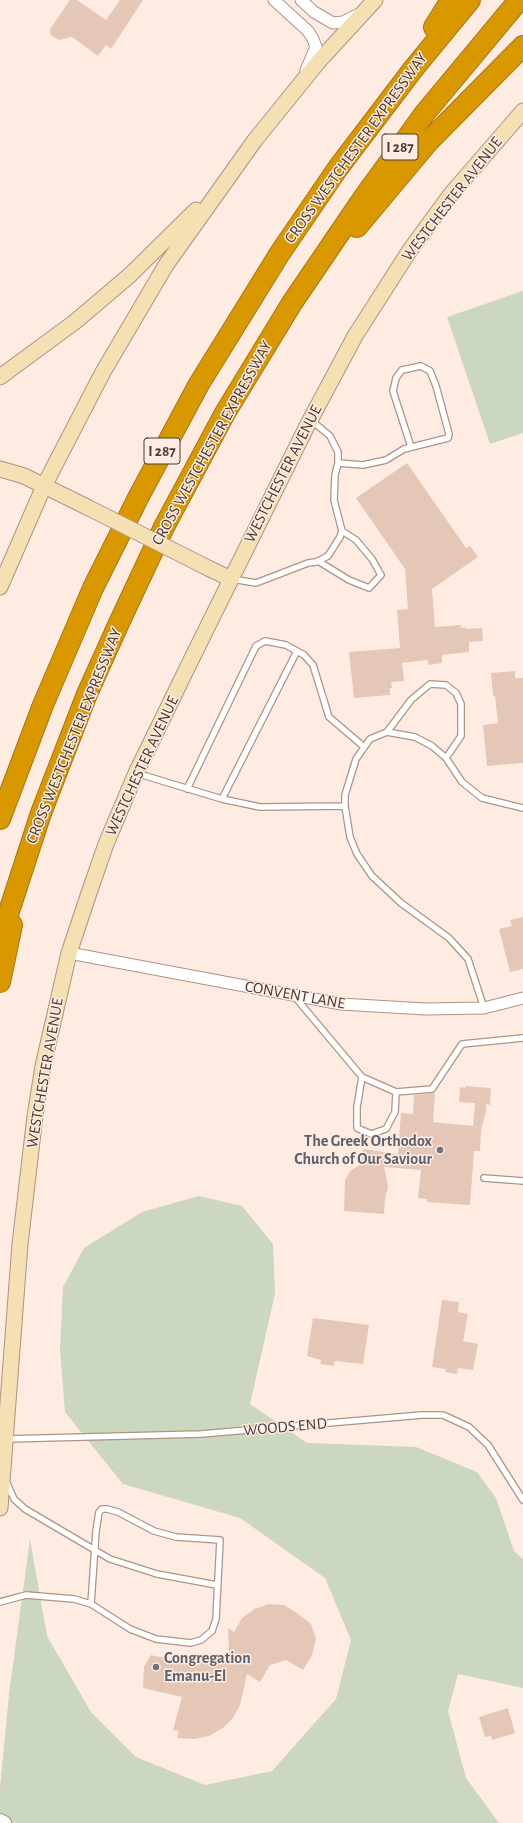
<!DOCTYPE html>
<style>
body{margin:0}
canvas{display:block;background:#feece2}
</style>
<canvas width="523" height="1823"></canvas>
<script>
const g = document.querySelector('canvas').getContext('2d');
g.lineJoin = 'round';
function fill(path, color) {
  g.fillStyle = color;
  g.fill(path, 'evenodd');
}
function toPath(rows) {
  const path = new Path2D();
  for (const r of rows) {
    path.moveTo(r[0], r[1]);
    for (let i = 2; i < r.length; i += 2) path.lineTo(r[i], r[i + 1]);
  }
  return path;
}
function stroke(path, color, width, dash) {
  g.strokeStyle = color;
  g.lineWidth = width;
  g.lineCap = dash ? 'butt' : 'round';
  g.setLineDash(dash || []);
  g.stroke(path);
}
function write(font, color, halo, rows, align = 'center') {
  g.font = font + ' "Alegreya Sans",sans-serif';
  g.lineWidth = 3;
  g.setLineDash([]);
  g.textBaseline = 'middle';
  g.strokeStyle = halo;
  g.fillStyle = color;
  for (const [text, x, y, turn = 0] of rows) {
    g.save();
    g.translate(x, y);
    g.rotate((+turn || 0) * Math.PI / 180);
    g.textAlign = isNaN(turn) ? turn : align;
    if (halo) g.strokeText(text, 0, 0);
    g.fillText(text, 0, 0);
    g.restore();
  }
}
fill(toPath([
 [523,291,523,433,490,444,447,317],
 [199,1196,242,1206,273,1244,275,1294,250,1404,307,1443,416,1447,477,1472,496,1498,514,1551,523,1559,523,1688,458,1674,448,1711,466,1778,499,1823,0,1823,0,1788,9,1694,30,1539,47,1636,91,1712,136,1757,205,1785,272,1771,336,1699,351,1640,325,1578,240,1518,123,1484,65,1412,60,1350,63,1287,84,1248,142,1212]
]), '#cbd7bf');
fill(toPath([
 [70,0,77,0,106,20,120,0,143,0,111,49,106,45,98,56,72,37,59,40,51,35,50,29],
 [407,463,466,548,470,546,478,557,432,589,435,627,461,625,461,628,465,627,466,629,482,628,483,641,469,642,469,652,442,655,442,663,428,665,428,660,402,663,404,681,391,682,392,688,390,688,390,695,354,698,349,652,400,648,397,610,408,609,405,569,356,498],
 [515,671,515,678,523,678,523,763,487,766,483,725,498,723,495,696,493,696,491,673],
 [523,917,523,969,510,972,499,929,512,926,510,920],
 [465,1086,491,1088,490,1105,486,1104,486,1111,481,1130,480,1151,474,1151,470,1205,427,1202,427,1199,418,1198,421,1170,384,1167,388,1187,385,1198,384,1214,344,1211,345,1180,350,1171,361,1164,363,1149,398,1154,401,1113,413,1114,414,1095,435,1093,433,1122,473,1126,475,1103,459,1102,460,1087,465,1088],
 [442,1300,459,1302,458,1312,468,1314,463,1341,478,1344,473,1370,458,1368,457,1374,445,1372,446,1369,432,1367],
 [313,1318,369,1325,363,1364,335,1361,334,1366,320,1364,321,1360,307,1356],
 [269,1604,284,1605,297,1613,311,1624,316,1639,312,1655,303,1670,286,1660,270,1665,260,1682,247,1674,240,1705,233,1718,223,1728,209,1736,194,1739,177,1738,179,1731,173,1730,182,1697,143,1688,144,1667,151,1655,193,1664,196,1660,203,1661,229,1654,228,1628,234,1632,242,1618,254,1609],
 [508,1708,515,1733,492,1740,491,1736,485,1737,479,1717]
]), '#e5c7b7');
const service = toPath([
 [338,463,363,465,386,460,404,449,448,438,449,434,436,386,430,371,421,366,402,370,396,378,393,391,411,447],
 [318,561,349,580,369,588,381,575,372,559,356,540,342,531],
 [232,579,256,583,308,563,316,562,328,556,340,537,342,531,334,500,335,475,338,463,338,452,330,436,311,420],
 [387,732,415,737,432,746,446,758,461,736,461,704,456,693,446,685,430,684,411,700,387,732,370,739,356,759,345,795,345,806,350,837,357,854,372,876,401,903,449,938,468,959,484,1008],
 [446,758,462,782,482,798,523,808],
 [136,773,222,799,260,807,345,806],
 [187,789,256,646,265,641,286,645,304,655,313,665,329,717,363,746],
 [222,799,297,651],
 [295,997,362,1077,396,1092,432,1089,462,1044,523,1038],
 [362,1077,357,1107,357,1128,371,1134,386,1129,395,1112,396,1092],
 [484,1178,523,1181],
 [6,1439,201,1434,422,1415,443,1415,469,1427,488,1445,523,1500],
 [6,1481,14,1499,25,1509,110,1559,157,1574,217,1585],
 [0,1602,26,1595,74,1599,91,1604,130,1629,156,1639,191,1643,201,1640,212,1631,216,1619,220,1540,176,1537,154,1531,118,1512,107,1509,102,1509,99,1512,96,1531,91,1604]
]);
const minor = toPath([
 [274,0,308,31,313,39,316,47,306,70],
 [301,0,314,12,333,23,343,22,359,14],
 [69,953,341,1004,425,1009,484,1008,523,998]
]);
const tertiary = toPath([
 [0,1821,4,1823]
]);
const secondary = toPath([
 [0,377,76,321,130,275,196,210],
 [0,469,24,476,87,507],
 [208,568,231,579],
 [0,587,44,486,103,372,166,265,255,140,319,61,375,0],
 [0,1508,20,1244,35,1116,43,1066,69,953,89,893,106,844,136,773,194,654,307,426,355,336,410,250,451,194,523,111]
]);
const motorway = toPath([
 [434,27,451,0],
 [357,227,429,141,523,46],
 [0,819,43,705,93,588,139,496,199,384,280,253,338,168,414,68,470,0],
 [0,939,41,813,87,694,119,623,164,527,225,413,292,303,364,197,425,113,519,0],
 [0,982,12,925]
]);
stroke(service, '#af9383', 8);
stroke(minor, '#af9383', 13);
stroke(tertiary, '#af9383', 16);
stroke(secondary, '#af9383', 17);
stroke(motorway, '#a67712', 22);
stroke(service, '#fff', 5.5);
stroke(minor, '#fff', 11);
stroke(tertiary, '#fff', 14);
stroke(secondary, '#f4e0b2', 15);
stroke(motorway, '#da9800', 20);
const secondaryBridge = toPath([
 [87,507,208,568]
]);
stroke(secondaryBridge, '#af9383', 17, []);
stroke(secondaryBridge, '#f4e0b2', 15);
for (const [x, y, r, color] of [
 [440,1150,4,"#6b7280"],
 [156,1667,4,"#6b7280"]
]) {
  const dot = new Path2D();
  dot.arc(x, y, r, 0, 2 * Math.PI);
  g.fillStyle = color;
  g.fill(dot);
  stroke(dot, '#feece2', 1.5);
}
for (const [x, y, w] of [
 [400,147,36],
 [162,451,36]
]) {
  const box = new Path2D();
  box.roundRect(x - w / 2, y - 13, w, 26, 3);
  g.fillStyle = '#feece2';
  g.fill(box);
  stroke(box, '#463a34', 1);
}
write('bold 15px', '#463a34', null, [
 ["I 287",400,147],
 ["I 287",162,451]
]);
write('16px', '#463a34', '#feece2', [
 ["CROSS WESTCHESTER EXPRESSWAY",356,148,-54],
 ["WESTCHESTER AVENUE",452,199,-52],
 ["CROSS WESTCHESTER EXPRESSWAY",212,443,-61],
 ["WESTCHESTER AVENUE",283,474,-63],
 ["CROSS WESTCHESTER EXPRESSWAY",74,736,-68],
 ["WESTCHESTER AVENUE",142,766,-65],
 ["CONVENT LANE",295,995,10],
 ["WESTCHESTER AVENUE",45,1073,-80],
 ["WOODS END",285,1427,-5]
]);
write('bold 16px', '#5b616d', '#feece2', [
 ["The Greek Orthodox",432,1141],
 ["Church of Our Saviour",432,1159],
 ["Congregation",164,1658,"left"],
 ["Emanu-El",164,1676,"left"]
], 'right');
</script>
